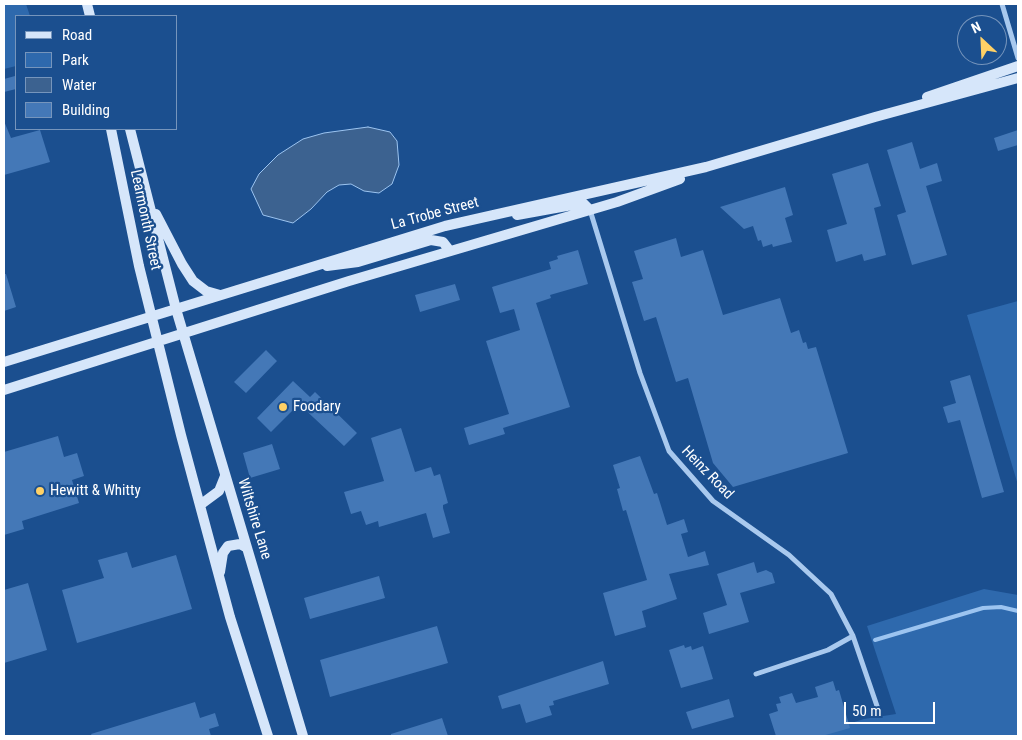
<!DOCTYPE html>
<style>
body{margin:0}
#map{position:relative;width:1022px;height:740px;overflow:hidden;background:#1b4f8f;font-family:"Roboto Condensed",sans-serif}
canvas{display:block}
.frame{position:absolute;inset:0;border:5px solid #fff;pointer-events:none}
.legend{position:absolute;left:15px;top:15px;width:162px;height:115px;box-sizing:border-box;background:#1b4f8f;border:1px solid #7695bc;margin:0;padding:6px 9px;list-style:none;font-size:15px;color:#fff}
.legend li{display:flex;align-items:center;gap:10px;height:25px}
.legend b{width:25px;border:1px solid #7695bc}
.north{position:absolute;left:957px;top:15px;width:50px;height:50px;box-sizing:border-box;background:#1b4f8f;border:1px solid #7695bc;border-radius:50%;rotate:335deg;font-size:14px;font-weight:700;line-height:20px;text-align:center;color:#fff}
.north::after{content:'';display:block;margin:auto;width:18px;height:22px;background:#ffd166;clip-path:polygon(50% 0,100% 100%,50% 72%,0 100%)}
.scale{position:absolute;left:844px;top:702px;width:91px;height:22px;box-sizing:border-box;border:2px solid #fff;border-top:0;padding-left:6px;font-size:15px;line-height:18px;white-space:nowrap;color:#fff;-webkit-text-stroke:4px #1b4f8f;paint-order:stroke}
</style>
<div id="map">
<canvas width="1022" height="740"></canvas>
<div class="frame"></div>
<ul class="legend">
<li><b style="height:6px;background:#d6e6fa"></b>Road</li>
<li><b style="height:14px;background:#2e69ad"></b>Park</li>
<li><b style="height:14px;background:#3c6290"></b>Water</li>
<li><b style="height:14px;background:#4478b7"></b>Building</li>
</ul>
<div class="north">N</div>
<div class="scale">50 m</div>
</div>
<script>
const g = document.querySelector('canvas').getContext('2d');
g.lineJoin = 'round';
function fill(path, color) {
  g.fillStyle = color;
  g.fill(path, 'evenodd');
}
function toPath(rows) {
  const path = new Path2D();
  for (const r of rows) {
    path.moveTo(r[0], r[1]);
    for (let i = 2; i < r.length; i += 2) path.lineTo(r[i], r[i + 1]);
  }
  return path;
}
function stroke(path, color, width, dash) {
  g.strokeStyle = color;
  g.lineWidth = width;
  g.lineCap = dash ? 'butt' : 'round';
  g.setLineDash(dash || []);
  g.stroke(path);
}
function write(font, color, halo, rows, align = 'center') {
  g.font = font + ' "Roboto Condensed",sans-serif';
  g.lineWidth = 4.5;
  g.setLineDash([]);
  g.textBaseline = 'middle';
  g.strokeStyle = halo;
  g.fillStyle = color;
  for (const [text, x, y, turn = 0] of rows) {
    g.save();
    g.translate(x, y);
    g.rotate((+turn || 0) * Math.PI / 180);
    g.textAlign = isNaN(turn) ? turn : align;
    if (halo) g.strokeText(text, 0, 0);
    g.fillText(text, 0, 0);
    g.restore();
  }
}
fill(toPath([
 [4,4,26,4,30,16,16,16,16,66,4,69],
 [1018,301,1018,485,967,315],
 [984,589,1018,595,1018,736,810,736,864,719,896,714,867,626]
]), '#2e69ad');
const water = toPath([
 [368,127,390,132,397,141,399,165,392,184,379,193,364,191,351,184,339,185,327,192,311,209,293,223,263,215,251,189,259,174,278,155,303,139,324,133,368,127]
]);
fill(water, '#3c6290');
stroke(water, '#9cc4f0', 1);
stroke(toPath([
 [875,640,983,608,1001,607,1018,611]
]), '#9cc4f0', 4);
fill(toPath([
 [15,76,16,89,4,92,4,79],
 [4,121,11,138,40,130,50,162,4,175],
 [1018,130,1018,145,998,151,994,138],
 [912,142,920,169,937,163,942,181,926,186,947,255,912,265,897,215,906,212,887,150],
 [868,163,881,206,874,208,886,255,864,261,862,254,836,262,827,230,847,224,832,174],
 [785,187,793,215,785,218,792,242,773,247,772,244,763,247,761,240,758,241,753,226,744,229,720,207],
 [676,238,681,257,703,250,723,315,780,298,791,333,799,330,803,343,806,342,808,349,816,347,848,453,733,487,713,463,688,378,676,382,656,317,644,321,632,282,643,279,634,251],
 [578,250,588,284,550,295,551,298,536,303,570,407,503,428,505,434,469,445,464,428,509,414,486,341,520,330,514,309,500,313,492,287,551,269,549,262,558,259,557,256],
 [4,274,6,274,16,307,4,311],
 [455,284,460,300,420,312,415,295],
 [266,350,277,361,246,393,234,382],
 [970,375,1004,492,982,498,960,420,948,423,943,407,956,403,950,381],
 [293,381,310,397,315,392,357,433,344,446,299,404,271,432,257,418],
 [401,428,415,472,431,467,434,476,440,474,448,503,443,505,443,508,450,533,433,538,426,513,379,527,378,521,366,525,361,511,351,514,344,492,384,481,371,438],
 [58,436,64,457,77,453,84,476,72,480,79,503,22,521,24,529,4,535,4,452],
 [272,444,280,469,250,478,243,453],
 [640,456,654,494,657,493,667,525,684,519,688,532,681,534,688,557,705,551,709,565,669,574,677,599,642,611,646,627,615,636,603,593,647,580,626,510,623,511,617,489,620,488,613,465],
 [127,552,132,568,176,555,192,609,77,643,62,590,104,578,98,560],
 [754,562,757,573,766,570,772,573,775,583,740,593,749,622,709,634,703,613,727,605,717,574],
 [379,576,385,598,310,619,304,598],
 [28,583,47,650,4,663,4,590],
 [437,626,448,663,330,697,320,660],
 [684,645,685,648,691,646,692,650,703,646,713,679,681,688,669,650],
 [603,661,609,684,553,701,554,705,549,706,552,715,526,723,520,704,502,709,498,696],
 [833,681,836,691,839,690,850,728,822,736,776,736,769,714,778,711,776,704,781,703,779,697,792,693,796,703,818,697,815,687],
 [729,699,734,717,692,729,686,712],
 [195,702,200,718,215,713,219,726,209,729,211,736,92,736,91,734],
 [442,718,448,736,391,736,391,734]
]), '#4478b7');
stroke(toPath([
 [1002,4,1018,58],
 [590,210,640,373,669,451,713,501,789,555,831,594,853,636,877,706],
 [756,674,828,650,853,636]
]), '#a9c9ee', 5);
stroke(toPath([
 [87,4,90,16],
 [927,97,1018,66],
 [111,129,139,266,181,435,230,617,268,736],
 [130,129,176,309,303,736],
 [156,214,182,264,193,281,206,291,220,295],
 [517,215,583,203,590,210],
 [327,266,358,262,431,240,443,242,450,251],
 [4,362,445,226,706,167,875,117,1018,78],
 [4,390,349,281,617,202,680,179],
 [200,505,219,491,225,476],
 [220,572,223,553,228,546,240,544,247,548]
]), '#d6e6fa', 10);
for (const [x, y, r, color] of [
 [283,407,5,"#ffd166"],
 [40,491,5,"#ffd166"]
]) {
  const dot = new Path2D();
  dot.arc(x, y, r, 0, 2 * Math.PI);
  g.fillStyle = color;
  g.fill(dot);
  stroke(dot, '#1b4f8f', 2);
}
write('15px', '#fff', '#1b4f8f', [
 ["La Trobe Street",435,214,-15],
 ["Learmonth Street",145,220,78],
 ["Heinz Road",707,473,46],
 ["Wiltshire Lane",254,519,73]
]);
write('15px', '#fff', '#1b4f8f', [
 ["Foodary",293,407],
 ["Hewitt & Whitty",50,491]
], 'left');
</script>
